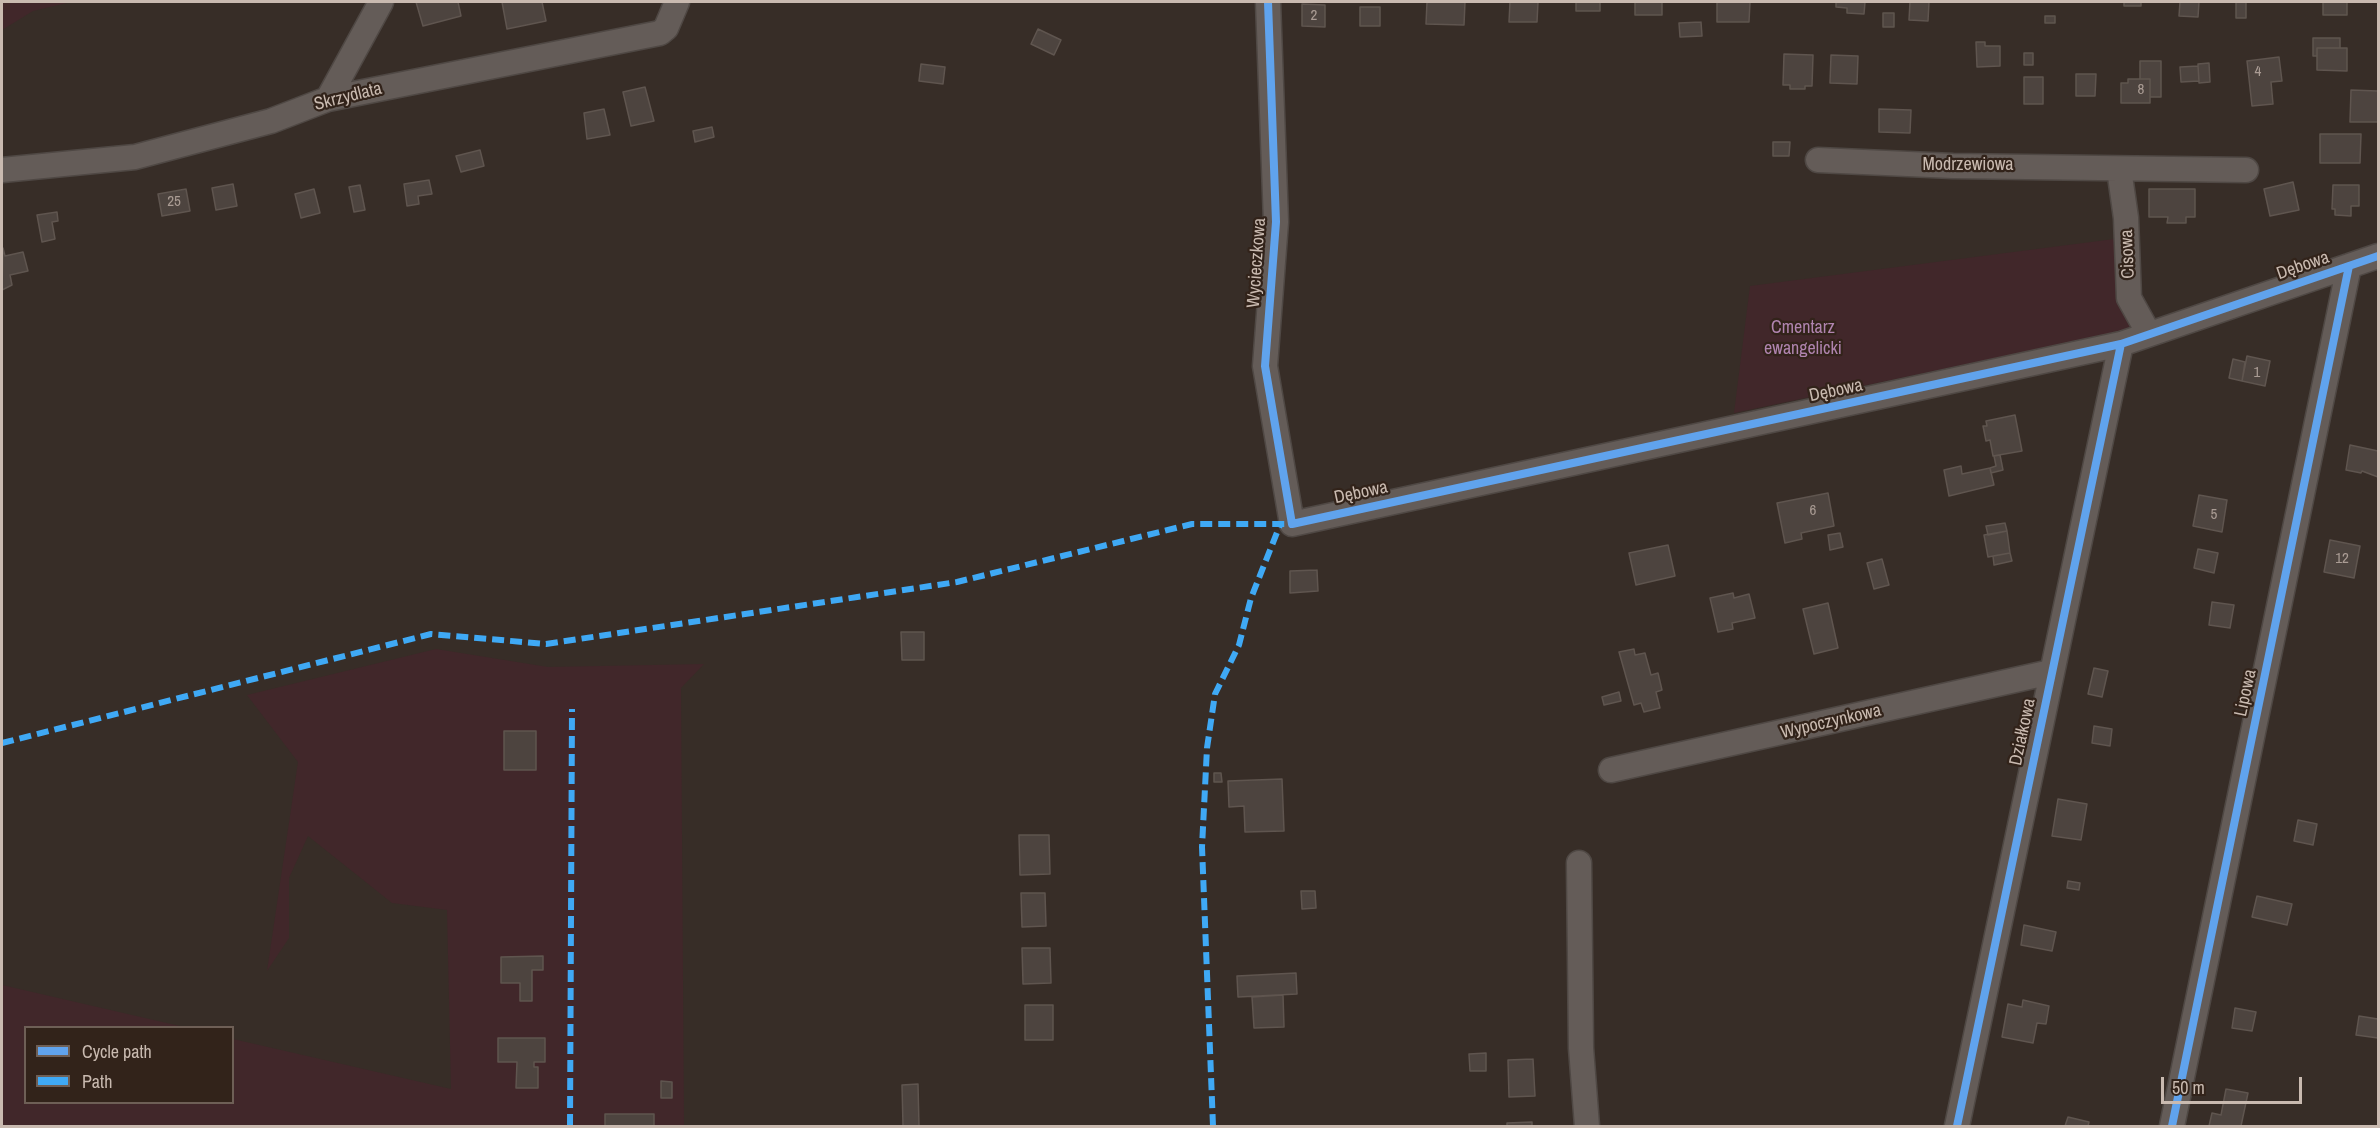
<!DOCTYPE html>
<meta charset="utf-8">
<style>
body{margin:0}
#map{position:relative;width:2380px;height:1128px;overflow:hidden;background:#372d27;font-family:"Archivo Narrow",sans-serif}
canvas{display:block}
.frame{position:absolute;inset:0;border:3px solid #c9bab0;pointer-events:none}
.legend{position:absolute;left:24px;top:1026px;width:210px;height:78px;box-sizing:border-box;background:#32231a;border:2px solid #6e5f56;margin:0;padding:8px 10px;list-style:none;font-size:18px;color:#c9bab0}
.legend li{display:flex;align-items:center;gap:12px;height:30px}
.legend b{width:30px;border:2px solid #6e5f56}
.scale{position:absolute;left:2161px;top:1077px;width:141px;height:27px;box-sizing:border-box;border:3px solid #c9bab0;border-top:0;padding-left:8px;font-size:18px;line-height:21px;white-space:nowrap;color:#c9bab0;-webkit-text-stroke:4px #32231a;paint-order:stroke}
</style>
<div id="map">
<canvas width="2380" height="1128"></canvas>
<div class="frame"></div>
<ul class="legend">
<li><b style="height:8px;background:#60a3ed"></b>Cycle path</li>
<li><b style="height:8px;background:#3fa9f5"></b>Path</li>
</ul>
<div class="scale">50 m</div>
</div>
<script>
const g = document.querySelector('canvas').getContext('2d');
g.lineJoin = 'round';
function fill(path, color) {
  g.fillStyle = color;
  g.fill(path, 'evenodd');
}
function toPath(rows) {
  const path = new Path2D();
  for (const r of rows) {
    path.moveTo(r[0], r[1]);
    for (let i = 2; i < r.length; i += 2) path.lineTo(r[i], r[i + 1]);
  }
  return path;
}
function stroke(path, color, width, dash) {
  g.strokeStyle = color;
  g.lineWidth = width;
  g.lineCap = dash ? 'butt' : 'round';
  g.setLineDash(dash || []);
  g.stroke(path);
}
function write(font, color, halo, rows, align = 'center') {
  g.font = font + ' "Archivo Narrow",sans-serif';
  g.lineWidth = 4.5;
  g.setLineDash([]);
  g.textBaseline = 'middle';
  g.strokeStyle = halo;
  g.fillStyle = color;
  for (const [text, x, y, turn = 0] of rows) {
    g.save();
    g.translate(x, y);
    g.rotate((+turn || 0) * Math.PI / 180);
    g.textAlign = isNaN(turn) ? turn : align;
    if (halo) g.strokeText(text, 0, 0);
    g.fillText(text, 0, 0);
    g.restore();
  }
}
fill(toPath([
 [2,2,71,2,33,11,2,30],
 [2122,238,2138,328,1734,413,1750,286],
 [436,649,548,667,704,664,681,688,684,1126,2,1126,2,985,184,1027,26,1028,26,1102,232,1102,233,1039,451,1089,447,910,392,903,308,836,289,878,289,938,267,971,298,762,247,695]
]), '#41272a');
const building = toPath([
 [416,2,458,2,461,16,423,26,416,2],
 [502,2,542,2,546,21,507,29,502,2],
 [1427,2,1465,2,1464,25,1426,24,1427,2],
 [1510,2,1538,2,1537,22,1509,22,1510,2],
 [1576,2,1600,2,1600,11,1576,11,1576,2],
 [1635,2,1662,2,1662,15,1635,15,1635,2],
 [1717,2,1750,2,1749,22,1717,22,1717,2],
 [1836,2,1865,2,1864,14,1847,13,1847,8,1836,7,1836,2],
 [1910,2,1929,2,1928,21,1909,20,1910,2],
 [2124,2,2141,2,2141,6,2124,6,2124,2],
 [2180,2,2199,2,2198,17,2179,16,2180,2],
 [2236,2,2246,2,2246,18,2236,18,2236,2],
 [2323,2,2347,2,2347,15,2323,15,2323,2],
 [1302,4,1325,5,1325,27,1302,26,1302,4],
 [1360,7,1380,7,1380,26,1360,26,1360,7],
 [1883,13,1894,13,1894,27,1883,27,1883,13],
 [2045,16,2055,16,2055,23,2045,23,2045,16],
 [1701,22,1702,36,1680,37,1679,23,1701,22],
 [1038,29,1061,40,1054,55,1031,44,1038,29],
 [2313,38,2340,38,2340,48,2317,48,2317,56,2313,56,2313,38],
 [1976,42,1985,42,1985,46,2000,46,2000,66,1977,67,1976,42],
 [2317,48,2347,48,2347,71,2317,70,2317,48],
 [2024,53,2033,53,2033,65,2024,65,2024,53],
 [1784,54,1813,55,1812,86,1805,86,1805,89,1790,89,1790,85,1783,85,1784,54],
 [1831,55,1858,56,1857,84,1830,83,1831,55],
 [2279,57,2282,81,2271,82,2273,104,2252,106,2247,61,2279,57],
 [2140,61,2161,61,2161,97,2150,97,2150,79,2140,79,2140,61],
 [2209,63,2210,82,2199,83,2198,64,2209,63],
 [921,64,945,67,943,84,919,81,921,64],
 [2198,66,2199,81,2181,82,2180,67,2198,66],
 [2076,74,2096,74,2095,96,2076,96,2076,74],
 [2024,77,2043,77,2043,104,2024,104,2024,77],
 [2128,79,2150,79,2150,103,2121,103,2121,83,2128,83,2128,79],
 [645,87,654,121,631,126,623,92,645,87],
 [2351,90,2378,91,2378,122,2350,122,2351,90],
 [604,109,610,135,587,139,584,113,604,109],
 [1879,109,1911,110,1910,133,1879,132,1879,109],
 [712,127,714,137,695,142,693,131,712,127],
 [2320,134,2361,134,2360,163,2320,163,2320,134],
 [1773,142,1790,142,1789,156,1773,156,1773,142],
 [480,150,484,166,461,172,456,156,480,150],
 [429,180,432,194,418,196,419,204,407,206,404,184,429,180],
 [2293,182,2299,210,2270,216,2264,189,2293,182],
 [233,184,237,206,216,210,212,188,233,184],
 [360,185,365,210,354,212,349,187,360,185],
 [2333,185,2359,185,2359,206,2351,206,2351,216,2335,215,2335,209,2332,209,2333,185],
 [186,189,190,211,162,216,158,194,186,189],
 [314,189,320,213,301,218,295,194,314,189],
 [2149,189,2195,189,2195,217,2186,217,2186,223,2167,223,2168,217,2149,217,2149,189],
 [57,212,58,221,52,222,55,239,42,242,37,215,57,212],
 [3,248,5,256,23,252,28,271,10,275,12,285,2,290,3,248],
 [2247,356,2270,361,2265,386,2242,381,2247,356],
 [2233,359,2245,362,2242,381,2229,378,2233,359],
 [2015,415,2022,451,1993,456,1990,440,1986,441,1983,426,1987,426,1986,421,2015,415],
 [2350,445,2378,451,2378,477,2362,471,2361,473,2346,470,2350,445],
 [2000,455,2003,470,1991,473,1990,468,1996,466,1994,456,2000,455],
 [1961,466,1962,474,1990,468,1994,485,1949,496,1944,470,1961,466],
 [1828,493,1834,526,1801,533,1802,539,1785,543,1777,503,1828,493],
 [2199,495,2227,500,2222,532,2193,526,2199,495],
 [2005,523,2007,531,1988,535,1986,526,2005,523],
 [2007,531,2010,553,1988,557,1984,535,2007,531],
 [1840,533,1843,547,1830,550,1828,535,1840,533],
 [2330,540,2360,546,2354,578,2324,572,2330,540],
 [1668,545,1675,576,1636,585,1629,553,1668,545],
 [2198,549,2218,553,2214,573,2194,568,2198,549],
 [2010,553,2012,561,1994,565,1993,556,2010,553],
 [1882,559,1889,585,1874,589,1867,563,1882,559],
 [1317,570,1318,591,1290,593,1290,571,1317,570],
 [1733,593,1734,598,1749,594,1755,618,1732,623,1733,629,1718,632,1710,598,1733,593],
 [2212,602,2234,605,2230,628,2209,625,2212,602],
 [1828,603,1838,648,1814,654,1803,609,1828,603],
 [901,632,924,632,924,660,902,660,901,632],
 [1634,649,1635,655,1645,653,1651,675,1658,673,1662,690,1656,692,1660,708,1644,712,1641,703,1634,705,1619,652,1634,649],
 [2094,668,2108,671,2102,697,2088,694,2094,668],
 [1619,692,1621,701,1604,705,1602,697,1619,692],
 [2094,726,2112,729,2110,746,2092,743,2094,726],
 [504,731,536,731,536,770,504,770,504,731],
 [1214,773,1221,773,1222,782,1214,782,1214,773],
 [1282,779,1284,831,1245,832,1244,806,1229,807,1228,781,1282,779],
 [2058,799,2087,804,2081,840,2052,836,2058,799],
 [2298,820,2317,824,2313,845,2294,841,2298,820],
 [1019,835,1049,835,1050,874,1020,875,1019,835],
 [2068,881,2080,883,2079,890,2067,888,2068,881],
 [1301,891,1315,891,1316,908,1302,909,1301,891],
 [1021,893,1045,893,1046,926,1022,927,1021,893],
 [2257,896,2292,904,2287,925,2252,917,2257,896],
 [2024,925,2056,932,2052,951,2021,945,2024,925],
 [1022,948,1050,948,1051,983,1023,984,1022,948],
 [543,956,543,970,532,970,532,1001,520,1001,520,983,501,983,501,957,543,956],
 [1296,973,1297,994,1238,997,1237,976,1296,973],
 [1283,995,1284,1027,1254,1028,1252,997,1283,995],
 [2023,1000,2049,1006,2046,1024,2037,1023,2033,1043,2002,1037,2008,1004,2022,1007,2023,1000],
 [1025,1005,1053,1005,1053,1040,1025,1040,1025,1005],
 [2235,1008,2256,1012,2252,1031,2232,1028,2235,1008],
 [2359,1016,2378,1019,2378,1017,2378,1038,2356,1035,2359,1016],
 [498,1038,545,1038,545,1062,534,1062,534,1067,538,1067,538,1088,516,1088,517,1062,498,1062,498,1038],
 [1486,1053,1486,1071,1470,1071,1469,1054,1486,1053],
 [1533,1059,1535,1096,1509,1097,1508,1060,1533,1059],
 [661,1081,672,1082,672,1098,661,1098,661,1081],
 [918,1084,919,1126,903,1126,902,1085,918,1084],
 [2226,1089,2248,1093,2241,1126,2209,1126,2212,1113,2221,1115,2226,1089],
 [605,1114,654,1114,654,1126,605,1126,605,1114],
 [2068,1117,2089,1122,2088,1126,2065,1126,2068,1117],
 [1532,1122,1532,1126,1507,1126,1507,1123,1532,1122]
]);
fill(building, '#4d443f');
stroke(building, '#5f554f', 1.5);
const minor = toPath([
 [1268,2,1276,222,1265,366,1292,524,2121,344,2378,256],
 [328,99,381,2],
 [1818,160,1953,166,2246,170],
 [2119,169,2126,218,2129,298,2149,334],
 [2,170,135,157,271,121,328,99,660,33,666,28,677,2],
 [1611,770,2051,672],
 [1579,863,1581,1048,1587,1126],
 [1957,1126,2121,344],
 [2172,1126,2349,266]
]);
stroke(minor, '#4f4844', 27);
stroke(minor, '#645c58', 24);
stroke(toPath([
 [2,743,431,634,546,644,957,582,1192,524,1292,524],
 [570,1126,572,709],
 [1213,1126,1202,847,1207,748,1215,694,1239,645,1251,598,1280,525]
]), '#3fa9f5', 6, [12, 6]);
stroke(toPath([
 [1268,2,1276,222,1265,366,1292,524,2121,344,2378,256],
 [1957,1126,2121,344],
 [2172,1126,2349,266]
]), '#60a3ed', 8);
write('15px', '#aa9c94', null, [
 ["2",1314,16],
 ["4",2258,72],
 ["8",2141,90],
 ["25",174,202],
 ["1",2257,373],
 ["6",1813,511],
 ["5",2214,515],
 ["12",2342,559]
]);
write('18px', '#c9bab0', '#32231a', [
 ["Skrzydlata",348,97,-14],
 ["Modrzewiowa",1968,165],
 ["Cisowa",2128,254,-92],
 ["Wycieczkowa",1257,263,-86],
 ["Dębowa",2303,266,-19],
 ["Dębowa",1836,391,-12],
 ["Dębowa",1361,493,-12],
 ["Lipowa",2246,693,-78],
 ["Wypoczynkowa",1831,722,-13],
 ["Działkowa",2023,732,-78]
]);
write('18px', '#b084af', '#32231a', [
 ["Cmentarz",1803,328],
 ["ewangelicki",1803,349]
]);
</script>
